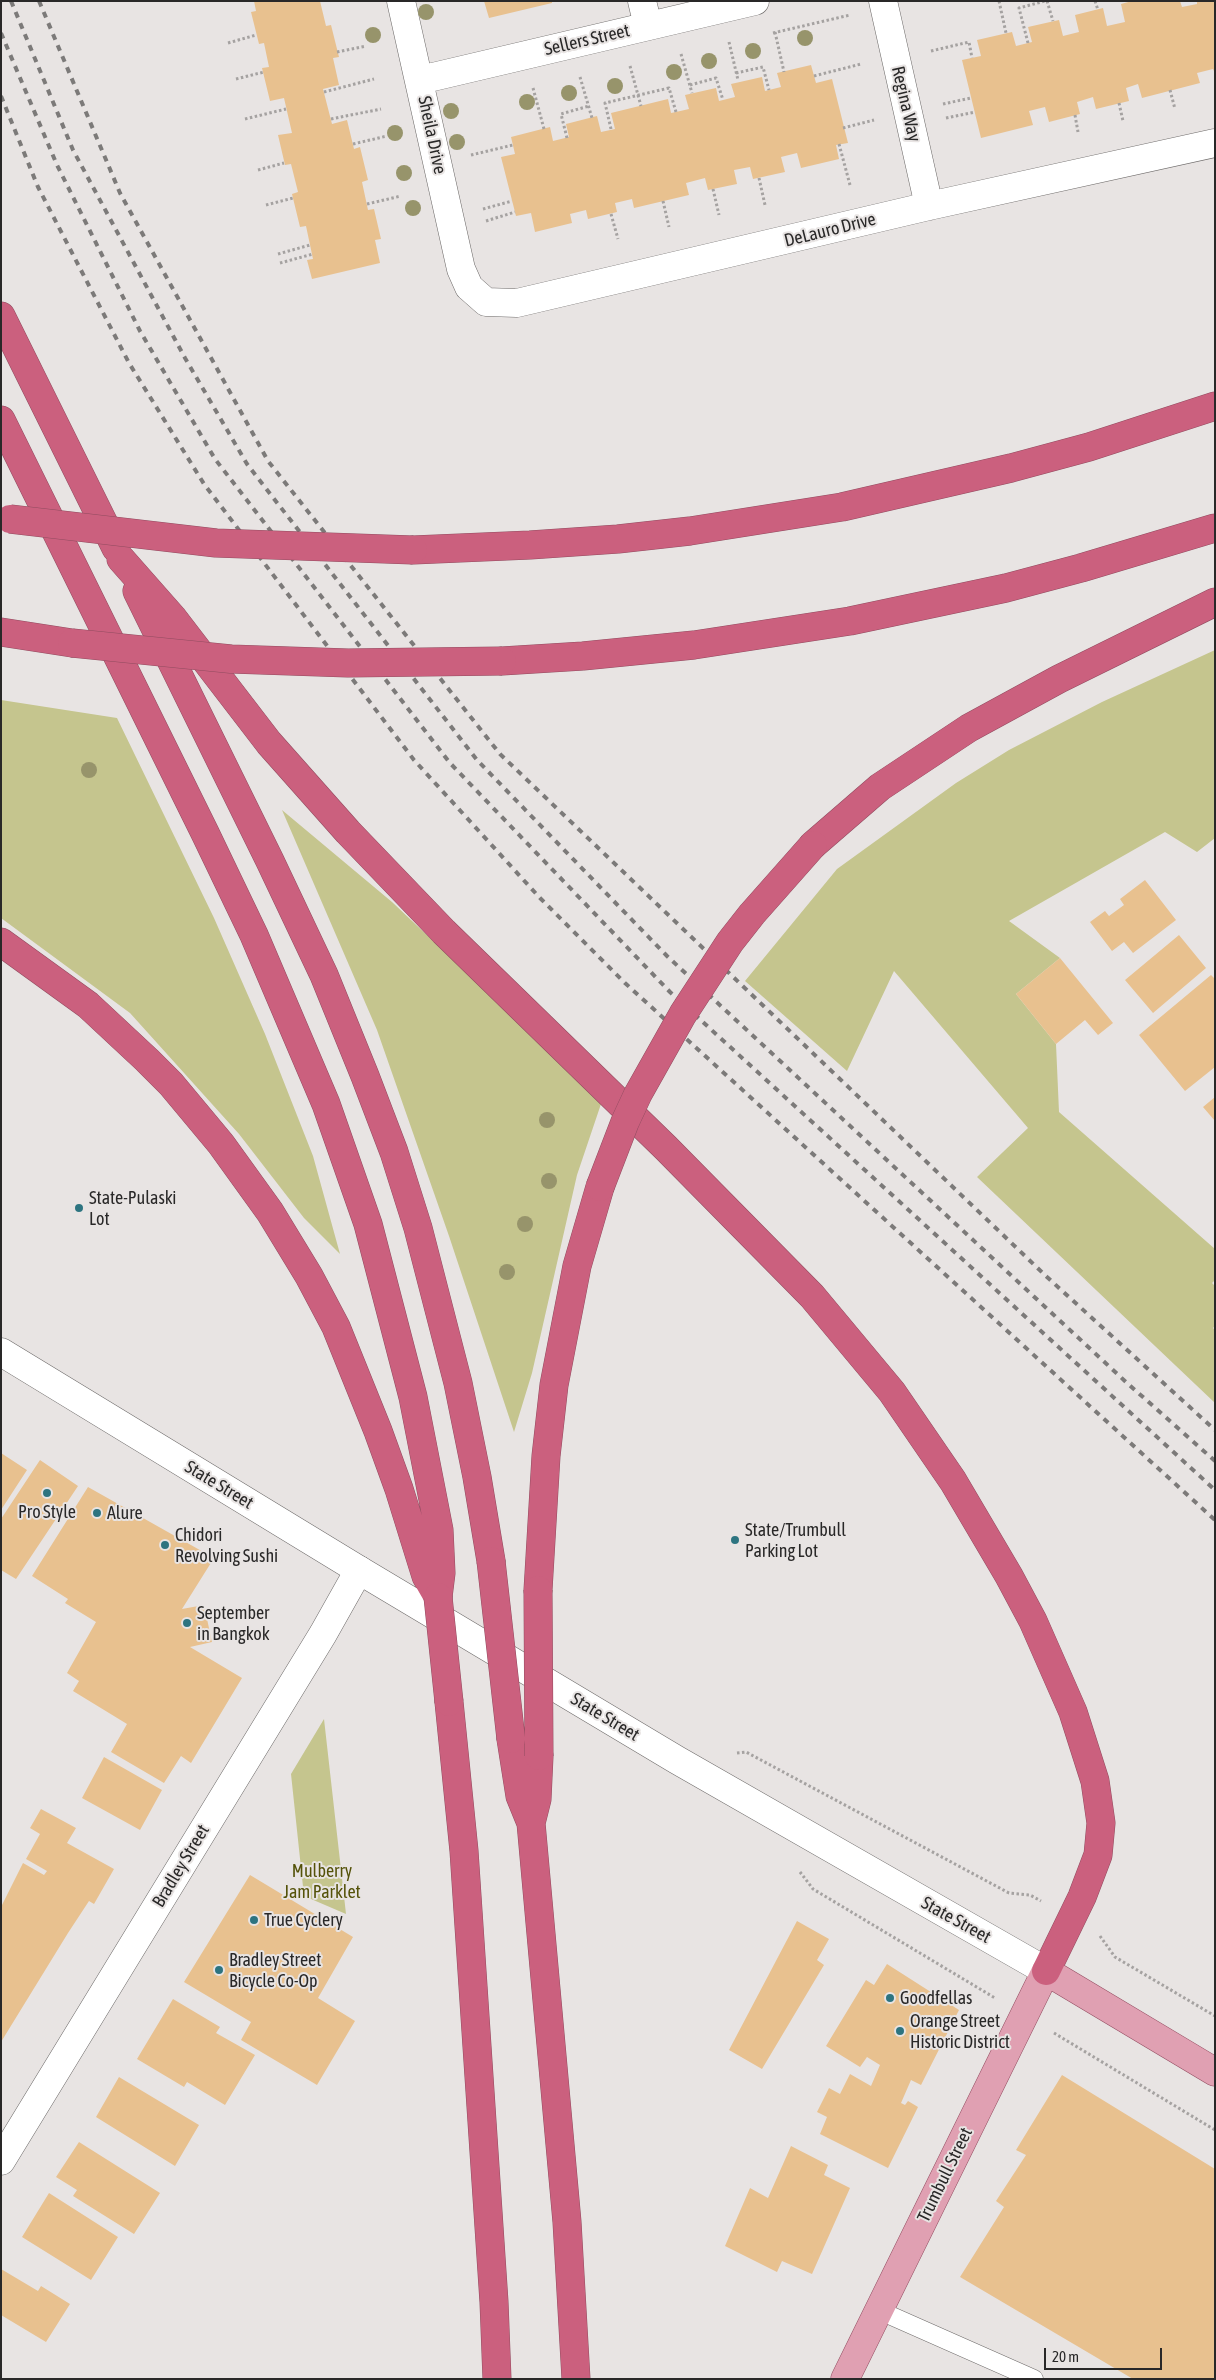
<!DOCTYPE html>
<style>
body{margin:0}
#map{position:relative;width:1216px;height:2380px;overflow:hidden;background:#e8e4e3;font-family:"Asap Condensed",sans-serif}
canvas{display:block}
.frame{position:absolute;inset:0;border:2px solid #292828;pointer-events:none}
.scale{position:absolute;left:1044px;top:2348px;width:118px;height:22px;box-sizing:border-box;border:2px solid #292828;border-top:0;padding-left:6px;font-size:15px;line-height:18px;white-space:nowrap;color:#292828;-webkit-text-stroke:4px #e8e4e3;paint-order:stroke}
</style>
<div id="map">
<canvas width="1216" height="2380"></canvas>
<div class="frame"></div>
<div class="scale">20 m</div>
</div>
<script>
const g = document.querySelector('canvas').getContext('2d');
g.lineJoin = 'round';
function fill(path, color) {
  g.fillStyle = color;
  g.fill(path, 'evenodd');
}
function toPath(rows) {
  const path = new Path2D();
  for (const r of rows) {
    path.moveTo(r[0], r[1]);
    for (let i = 2; i < r.length; i += 2) path.lineTo(r[i], r[i + 1]);
  }
  return path;
}
function stroke(path, color, width, dash) {
  g.strokeStyle = color;
  g.lineWidth = width;
  g.lineCap = dash ? 'butt' : 'round';
  g.setLineDash(dash || []);
  g.stroke(path);
}
function write(font, color, halo, rows, align = 'center') {
  g.font = font + ' "Asap Condensed",sans-serif';
  g.lineWidth = 4;
  g.setLineDash([]);
  g.textBaseline = 'middle';
  g.strokeStyle = halo;
  g.fillStyle = color;
  for (const [text, x, y, turn = 0] of rows) {
    g.save();
    g.translate(x, y);
    g.rotate((+turn || 0) * Math.PI / 180);
    g.textAlign = isNaN(turn) ? turn : align;
    if (halo) g.strokeText(text, 0, 0);
    g.fillText(text, 0, 0);
    g.restore();
  }
}
fill(toPath([
 [1215,650,1215,838,1197,852,1165,832,1009,921,1060,958,1016,994,1056,1044,1059,1112,1215,1249,1215,1280,1212,1283,1215,1286,1215,1326,1213,1328,1215,1330,1215,1403,977,1177,1028,1128,894,971,847,1071,745,981,837,869,956,783,1009,750,1102,702],
 [1,700,117,718,214,918,265,1034,313,1156,340,1254,304,1218,239,1134,130,1013,1,918],
 [282,810,392,902,602,1101,577,1175,532,1373,514,1432,449,1236,377,1030],
 [324,1719,346,1914,304,1896,291,1774]
]), '#c5c58e');
fill(toPath([
 [254,1,320,1,326,26,331,25,339,57,333,58,339,85,323,89,332,124,347,120,354,149,360,147,368,180,362,182,368,210,374,209,381,239,375,240,380,263,312,279,307,260,313,259,306,226,300,227,292,194,298,192,291,164,285,165,278,135,292,133,284,98,270,101,262,68,269,67,264,43,259,44,251,12,256,11],
 [484,1,552,1,552,3,489,18],
 [1132,1,1180,1,1182,7,1197,4,1197,1,1215,1,1215,73,1213,69,1197,73,1200,83,1142,98,1138,84,1126,88,1129,101,1096,109,1093,97,1077,102,1080,114,1049,122,1045,107,1029,111,1033,125,981,138,962,60,981,56,977,40,1012,32,1016,46,1032,42,1028,27,1059,20,1063,36,1079,32,1075,15,1103,8,1107,26,1125,22,1121,4],
 [811,65,816,83,832,79,848,143,836,145,839,159,801,168,797,153,781,157,785,172,753,179,750,167,734,170,737,184,708,190,705,178,686,183,689,195,634,208,632,199,615,203,617,212,588,219,586,210,570,214,572,223,535,232,531,213,516,216,501,157,515,154,511,137,550,127,553,141,569,137,566,124,597,116,601,132,615,129,611,113,668,99,671,113,676,112,689,109,685,95,716,88,719,101,735,97,731,84,762,77,765,91,781,87,777,73],
 [1145,880,1176,920,1133,953,1124,942,1112,951,1090,922,1105,911,1109,916,1124,905,1120,899],
 [1179,935,1206,968,1153,1013,1125,980],
 [1060,958,1113,1023,1098,1035,1085,1020,1056,1044,1016,994],
 [1211,975,1215,979,1215,1067,1185,1091,1139,1035],
 [1215,1097,1215,1121,1203,1107],
 [1,1453,27,1470,1,1510],
 [40,1460,78,1486,16,1579,1,1570,1,1519],
 [88,1487,214,1558,182,1609,204,1605,212,1642,190,1647,242,1678,191,1763,181,1756,164,1783,111,1752,127,1724,73,1691,79,1681,67,1673,96,1622,65,1603,68,1599,32,1576],
 [104,1757,162,1790,140,1830,82,1798],
 [41,1809,76,1828,67,1843,114,1869,94,1904,89,1901,68,1933,1,2042,1,1907,23,1863,44,1875,47,1871,26,1859,40,1834,30,1828],
 [250,1875,353,1937,318,1998,355,2021,317,2085,241,2040,251,2022,184,1982],
 [797,1921,829,1939,817,1960,824,1965,762,2069,729,2050],
 [887,1964,959,2010,921,2085,911,2080,901,2103,905,2105,908,2101,918,2107,888,2168,820,2134,827,2117,817,2112,829,2088,840,2094,850,2074,871,2086,880,2065,867,2057,860,2067,826,2046,866,1980,874,1985],
 [173,1999,220,2027,216,2033,255,2055,225,2105,187,2082,184,2087,137,2059],
 [1062,2075,1215,2169,1215,2379,1133,2379,960,2277,1004,2207,996,2201,1026,2155,1016,2150],
 [119,2077,199,2125,175,2166,96,2117],
 [79,2142,160,2193,134,2234,73,2196,77,2190,56,2177],
 [791,2146,828,2165,824,2175,850,2188,812,2274,782,2261,777,2272,725,2246,750,2188,768,2198],
 [49,2193,118,2237,91,2280,22,2237],
 [1,2269,38,2291,41,2286,70,2304,46,2342,1,2315]
]), '#e8c18f');
const service = toPath([
 [878,2310,1034,2379]
]);
const minor = toPath([
 [401,1,461,269,469,287,486,302,517,303,929,206,1215,143],
 [642,1,648,26],
 [883,1,929,206],
 [420,80,755,1],
 [1,2161,323,1634,359,1570]
]);
const secondary = toPath([
 [1,1352,359,1570,677,1760,1046,1971]
]);
const primary = toPath([
 [845,2379,1046,1971,1215,2072]
]);
const motorway = toPath([
 [1,316,116,548],
 [1,420,205,833,254,935,326,1104,368,1224,413,1397,439,1530,441,1573,438,1597],
 [413,550,530,545,618,539,690,531,842,507,1011,468,1089,447,1215,406],
 [121,559,173,618,269,743,348,832,444,932,666,1148,812,1296,892,1392,953,1481,1009,1576,1033,1621,1073,1712,1095,1781,1101,1823,1098,1855,1082,1897,1046,1971],
 [137,591,270,861,324,975,365,1076,394,1152,418,1228,458,1383,477,1477,491,1561],
 [1,632,72,643],
 [502,661,583,656,694,645,850,621,1006,588,1081,568,1215,528],
 [813,845,880,787,969,728,1059,679,1215,602],
 [1,942,88,1005,147,1060,171,1084,221,1144,270,1212,309,1276,336,1327,378,1431,399,1489,426,1576,438,1597],
 [538,1590,546,1456,554,1385,577,1266,600,1187],
 [449,1702,464,1851,494,2302,497,2379],
 [511,1739,520,1796,531,1823,567,2222,576,2379],
 [531,1823,537,1799,539,1756]
]);
stroke(service, '#6d6a69', 19);
stroke(minor, '#6d6a69', 29);
stroke(secondary, '#6d6a69', 29);
stroke(primary, '#924c60', 29);
stroke(motorway, '#924c60', 29);
stroke(toPath([
 [999,1,1006,33],
 [1047,1,1053,21],
 [1095,1,1098,10],
 [775,32,784,72],
 [773,33,850,15],
 [729,42,738,80],
 [228,43,256,35],
 [1028,43,1019,8,1045,1],
 [931,51,969,42,972,58],
 [337,52,366,46],
 [681,54,692,93],
 [630,66,641,106],
 [736,73,763,67,769,90],
 [814,76,861,64],
 [580,77,592,118],
 [236,79,264,72],
 [690,85,716,78,723,100],
 [533,88,544,129],
 [1170,90,1175,109],
 [324,92,374,79],
 [1119,103,1123,121],
 [943,104,971,98],
 [1075,115,1078,132],
 [946,118,975,112],
 [245,119,286,109],
 [331,119,381,109],
 [843,128,874,120],
 [611,129,605,103,669,88,676,112],
 [567,138,561,114,589,106],
 [353,144,387,136],
 [839,144,850,185],
 [471,155,513,145],
 [258,170,284,163],
 [759,178,765,205],
 [713,189,719,215],
 [663,201,669,227],
 [367,204,401,196],
 [266,205,293,198],
 [483,209,512,201],
 [611,214,618,239],
 [486,221,515,212],
 [278,254,310,245],
 [280,263,313,254],
 [737,1753,746,1752,1009,1893,1030,1895,1041,1901],
 [800,1872,813,1889,995,1998],
 [1100,1936,1115,1957,1215,2016],
 [1054,2033,1215,2130]
]), '#a5a2a1', 3, [2.5, 2.5]);
stroke(service, '#fff', 18);
stroke(minor, '#fff', 28);
stroke(secondary, '#fff', 28);
stroke(primary, '#e0a0b2', 28);
stroke(motorway, '#cb607e', 28);
stroke(toPath([
 [11,1,73,150,185,358,247,464,477,760,667,956,1126,1382,1215,1461],
 [39,1,120,193,268,461,500,754,1047,1277,1215,1430],
 [1,33,57,165,140,331,215,459,450,763,670,992,1215,1490],
 [1,96,38,187,129,363,204,484,414,760,540,898,625,983,1215,1520]
]), '#7c7a79', 4, [6, 6]);
const motorwayBridge = toPath([
 [10,519,216,543,413,550],
 [72,643,231,659,348,663,502,661],
 [600,1187,625,1122,638,1094,683,1014,730,942,752,914,813,845],
 [491,1561,511,1739],
 [538,1590,539,1756],
 [438,1597,449,1702]
]);
stroke(motorwayBridge, '#924c60', 29, []);
stroke(motorwayBridge, '#cb607e', 28);
g.fillStyle = '#97946b';
for (const [x, y] of [
 [426,12],
 [373,35],
 [805,38],
 [753,51],
 [709,61],
 [674,72],
 [615,86],
 [569,93],
 [527,102],
 [451,111],
 [395,133],
 [457,142],
 [404,173],
 [413,208],
 [89,770],
 [547,1120],
 [549,1181],
 [525,1224],
 [507,1272]
]) {
  g.beginPath();
  g.arc(x, y, 8, 0, 2 * Math.PI);
  g.fill();
}
for (const [x, y, r, color] of [
 [79,1208,5,"#2d7480"],
 [47,1493,5,"#2d7480"],
 [97,1513,5,"#2d7480"],
 [735,1540,5,"#2d7480"],
 [165,1545,5,"#2d7480"],
 [187,1623,5,"#2d7480"],
 [254,1920,5,"#2d7480"],
 [219,1970,5,"#2d7480"],
 [890,1998,5,"#2d7480"],
 [900,2031,5,"#2d7480"]
]) {
  const dot = new Path2D();
  dot.arc(x, y, r, 0, 2 * Math.PI);
  g.fillStyle = color;
  g.fill(dot);
  stroke(dot, '#e8e4e3', 2);
}
write('18px', '#292828', '#e8e4e3', [
 ["Sellers Street",587,40,-13],
 ["Regina Way",906,104,77],
 ["Sheila Drive",432,135,78],
 ["DeLauro Drive",830,230,-14],
 ["State Street",219,1485,31],
 ["State Street",605,1717,31],
 ["Bradley Street",181,1866,-59],
 ["State Street",956,1920,29],
 ["Trumbull Street",945,2175,-64]
]);
write('18px', '#292828', '#e8e4e3', [
 ["State-Pulaski",89,1198],
 ["Lot",89,1219],
 ["Pro Style",47,1512,"center"],
 ["Alure",107,1513],
 ["State/Trumbull",745,1530],
 ["Parking Lot",745,1551],
 ["Chidori",175,1535],
 ["Revolving Sushi",175,1556],
 ["September",197,1613],
 ["in Bangkok",197,1634],
 ["True Cyclery",264,1920],
 ["Bradley Street",229,1960],
 ["Bicycle Co-Op",229,1981],
 ["Goodfellas",900,1998],
 ["Orange Street",910,2021],
 ["Historic District",910,2042]
], 'left');
write('18px', '#545209', '#e8e4e3', [
 ["Mulberry",322,1871],
 ["Jam Parklet",322,1892]
]);
</script>
